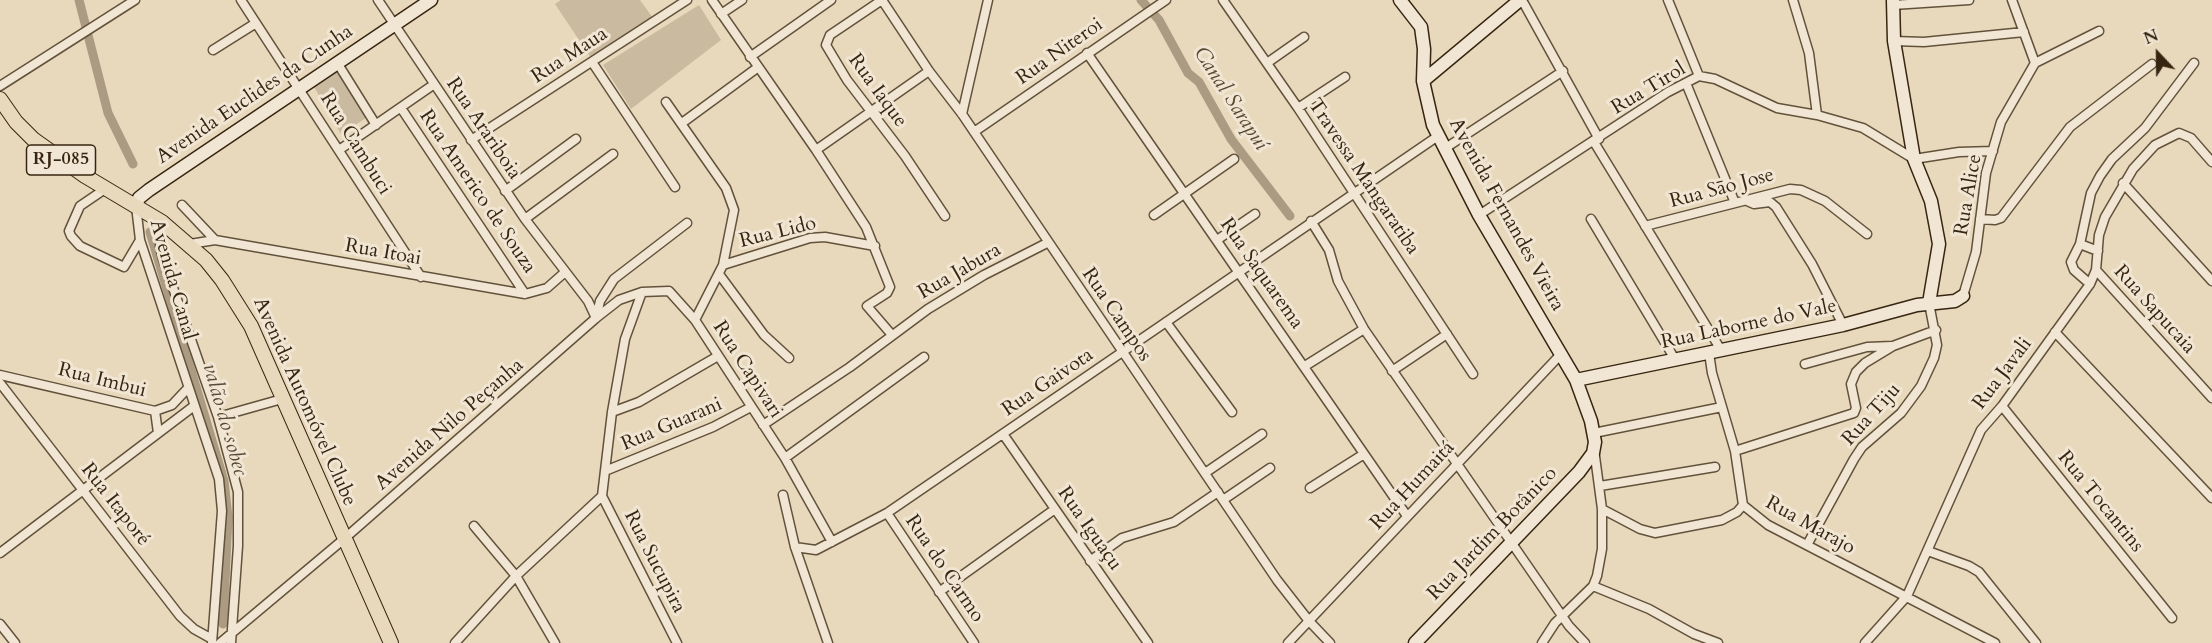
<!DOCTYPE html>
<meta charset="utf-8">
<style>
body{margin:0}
#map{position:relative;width:2212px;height:643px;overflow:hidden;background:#e8d8bc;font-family:Cardo,serif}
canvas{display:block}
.north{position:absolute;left:2128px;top:24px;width:60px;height:60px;-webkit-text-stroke:4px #f0e6d3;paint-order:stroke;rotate:338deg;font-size:16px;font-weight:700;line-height:24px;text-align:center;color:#362510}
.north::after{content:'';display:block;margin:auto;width:21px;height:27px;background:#362510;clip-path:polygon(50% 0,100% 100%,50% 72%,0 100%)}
</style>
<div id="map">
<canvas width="2212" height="643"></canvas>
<div class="north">N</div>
</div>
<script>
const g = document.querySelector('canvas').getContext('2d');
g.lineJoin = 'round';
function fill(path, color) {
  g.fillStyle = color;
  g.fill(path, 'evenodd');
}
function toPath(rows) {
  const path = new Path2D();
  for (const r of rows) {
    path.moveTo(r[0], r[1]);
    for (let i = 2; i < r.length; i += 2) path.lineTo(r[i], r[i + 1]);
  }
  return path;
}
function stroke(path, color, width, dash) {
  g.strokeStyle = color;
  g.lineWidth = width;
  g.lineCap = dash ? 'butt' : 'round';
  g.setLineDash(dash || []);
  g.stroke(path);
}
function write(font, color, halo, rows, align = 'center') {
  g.font = font + ' Cardo,serif';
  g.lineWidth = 6;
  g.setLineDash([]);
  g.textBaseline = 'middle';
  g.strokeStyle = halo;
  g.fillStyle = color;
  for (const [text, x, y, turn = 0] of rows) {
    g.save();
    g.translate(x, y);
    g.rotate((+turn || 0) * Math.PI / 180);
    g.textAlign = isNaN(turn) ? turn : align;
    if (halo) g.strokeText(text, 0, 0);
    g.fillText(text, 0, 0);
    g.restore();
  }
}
fill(toPath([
 [561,0,640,0,653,18,591,58,555,4],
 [699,5,721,40,631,109,603,65],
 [337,71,366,118,341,134,313,85]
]), '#caba9f');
stroke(toPath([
 [79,0,108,113,133,164],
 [1141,0,1159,20,1188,73,1199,82,1231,139,1290,216],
 [150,232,224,481,228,517,223,624]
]), '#ab9b82', 9);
const street = toPath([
 [241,0,421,277],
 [378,0,525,219,588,301,596,318],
 [712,0,816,150,866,227,890,287,887,293,867,306,892,335],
 [882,0,929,71,962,114,1277,580,1309,621,1330,643],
 [882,0,830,35,826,45,847,80,905,156,945,216],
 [1223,0,1298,108,1473,374],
 [1522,0,1599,139],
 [1668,0,1699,76],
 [1793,0,1809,53,1817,115],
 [1893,5,1969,0],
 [721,14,742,0],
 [1894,41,1924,42,2024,32],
 [213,50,256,23],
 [1087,53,1407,516],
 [750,57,831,0],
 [592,62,675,187],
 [1267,63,1304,37],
 [2035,63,2099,31],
 [338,64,376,125],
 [1686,83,1735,203],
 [0,86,135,0],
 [666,102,726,188,734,210,723,265,695,320],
 [401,108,525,294],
 [1298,108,1345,77],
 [962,114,988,0],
 [682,123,757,68],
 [974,132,1166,0],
 [471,140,687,0],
 [1594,142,1721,350],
 [1444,149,1563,71],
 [339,150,433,85],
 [816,150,929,71],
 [2123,183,2212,281],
 [105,189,80,206,69,231,71,236,80,246,124,267,140,240],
 [505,191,576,139],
 [1745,200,1754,204,1770,202,1776,207,1812,264,1843,325],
 [182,205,215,240],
 [136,206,140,240,219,479,222,511,212,643],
 [1154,215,1234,159],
 [1479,215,1668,92,1699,76,1715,79,1777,108,1817,115,1863,128,1914,159,1959,152,1993,151],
 [525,219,613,154],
 [1591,219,1676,361],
 [1980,219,1995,220,2001,218,2070,127,2152,64],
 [1311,221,1329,250,1338,281,1364,329,1569,626,1585,643],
 [162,222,160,246,163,259,218,417,238,492,238,546,231,643],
 [1645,226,1790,189,1801,190,1825,201,1867,234],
 [1217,240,1255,214],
 [190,244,215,240,525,294,547,288,564,273],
 [2080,244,2091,193,2100,176,2112,159,2145,128,2194,63],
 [723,265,810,238,825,237,875,246],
 [2096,270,2212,398],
 [719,274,764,335,789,358],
 [2090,284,2074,270,2071,262,2080,244,2098,251],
 [1963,296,1976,252,1986,173,2001,122,2035,63,2012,0],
 [596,318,600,301,614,279,687,223],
 [1166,322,1232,412],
 [2055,332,2212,498],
 [1709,353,1712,373,1735,451,1743,505,1768,525,1995,643],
 [1805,364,1867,347,1892,346],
 [1305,366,1364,329],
 [1392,371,1447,334],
 [0,375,155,411,172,405,188,388],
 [0,383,180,616,194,629,212,639],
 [2002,406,2172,618],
 [155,411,158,433],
 [612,412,639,402,718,356],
 [218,417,282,399],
 [763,425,850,367,928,309,984,275,1047,243],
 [1594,433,1722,407],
 [1003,434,1148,643],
 [1735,451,1854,413,1856,408,1851,384,1856,372,1865,363,1893,346,1936,330],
 [785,458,924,357],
 [605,471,713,427,751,407],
 [1205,473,1262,434],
 [1600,486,1715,467],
 [1310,488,1364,454],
 [783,495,795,547,828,643],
 [602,496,677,643],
 [1223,500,1270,468],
 [1602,509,1640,529,1655,533,1722,520,1737,512,1743,505],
 [887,513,974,643],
 [474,526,516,576,555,643],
 [1807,545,1854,459,1862,447,1901,413,1921,386,1934,358,1937,345,1929,303],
 [795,547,816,550,887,513,1438,136],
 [1928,551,1969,566,1979,572,2036,643],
 [0,553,194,406],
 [1090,561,1122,538,1174,522,1218,492],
 [1593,586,1649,609,1694,634,1718,643],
 [939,592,1055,509],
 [0,624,15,643],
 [220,643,344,539,596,318,619,300,642,292,669,291,695,320,785,458,832,542],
 [455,643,516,576,602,496,612,412,625,339,642,292],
 [1288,643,1562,353],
 [1542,643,1555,623,1593,586,1597,576,1602,549,1602,509,1594,449],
 [1865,643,1907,596,1981,430,2002,406,2090,284,2096,270,2099,235,2105,217,2133,169,2155,145,2179,133,2191,138,2212,162]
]);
const secondary = toPath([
 [1400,0,1421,27,1424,49,1423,81,1433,125,1479,215,1576,380,1591,421,1595,442,1593,453,1579,472,1415,643],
 [1893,0,1894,41,1914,159,1931,201,1939,244,1929,303],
 [1423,81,1520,0],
 [136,206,139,198,149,190,431,0],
 [1576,380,1843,325,1917,305,1955,301,1963,296]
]);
const primary = toPath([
 [0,99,16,122,33,139,85,176,162,222,206,260,222,280,251,326,391,643]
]);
stroke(street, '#62523b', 11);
stroke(secondary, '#362510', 15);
stroke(primary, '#362510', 16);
stroke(street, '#f0e6d3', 8);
stroke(secondary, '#f0e6d3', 12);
stroke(primary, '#e8d8bc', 14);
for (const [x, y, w] of [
 [61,160,69]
]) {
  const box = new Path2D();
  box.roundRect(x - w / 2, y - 15, w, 30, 4.5);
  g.fillStyle = '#f0e6d3';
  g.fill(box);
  stroke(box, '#362510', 1.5);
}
write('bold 18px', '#362510', null, [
 ["RJ-085",61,160]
]);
write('20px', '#362510', '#f0e6d3', [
 ["Rua Niteroi",1060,52,-35],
 ["Rua Maua",570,56,-33],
 ["Rua Tirol",1649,89,-31],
 ["Rua Iaque",877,91,54],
 ["Avenida Euclides da Cunha",255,95,-34],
 ["Rua Arariboia",483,129,56],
 ["Rua Cambuci",355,144,58],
 ["Travessa Mangaratiba",1363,177,56],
 ["Rua Sāo Jose",1722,189,-15],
 ["Rua Americo de Souza",477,192,56],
 ["Rua Alice",1969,195,-80],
 ["Avenida Fernandes Vieira",1506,215,61],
 ["Rua Lido",778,233,-14],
 ["Rua Itoai",383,253,10],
 ["Rua Jabura",960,272,-30],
 ["Rua Saquarema",1261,274,55],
 ["Avenida Canal",172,280,74],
 ["Rua Sapucaia",2154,310,48],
 ["Rua Campos",1116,315,56],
 ["Rua Laborne do Vale",1749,325,-12],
 ["Rua Capivari",747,370,57],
 ["Rua Javali",2003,374,-53],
 ["Rua Imbui",102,381,14],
 ["Rua Gaivota",1048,383,-34],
 ["Avenida Automóvel Clube",304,402,66],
 ["Rua Tiju",1872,415,-48],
 ["Avenida Nilo Peçanha",450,425,-41],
 ["Rua Guarani",672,425,-23],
 ["Rua Humaitá",1413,486,-47],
 ["Rua Tocantins",2100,502,51],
 ["Rua Itaporé",115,505,52],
 ["Rua Marajo",1810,526,29],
 ["Rua Iguaçu",1089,529,55],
 ["Rua Jardim Botânico",1493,534,-46],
 ["Rua Sucupira",654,562,63],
 ["Rua do Carmo",944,569,56]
]);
write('italic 21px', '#594832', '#f0e6d3', [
 ["Canal Sarapuí",1230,99,57],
 ["valão do sobec",224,420,74]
]);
</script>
